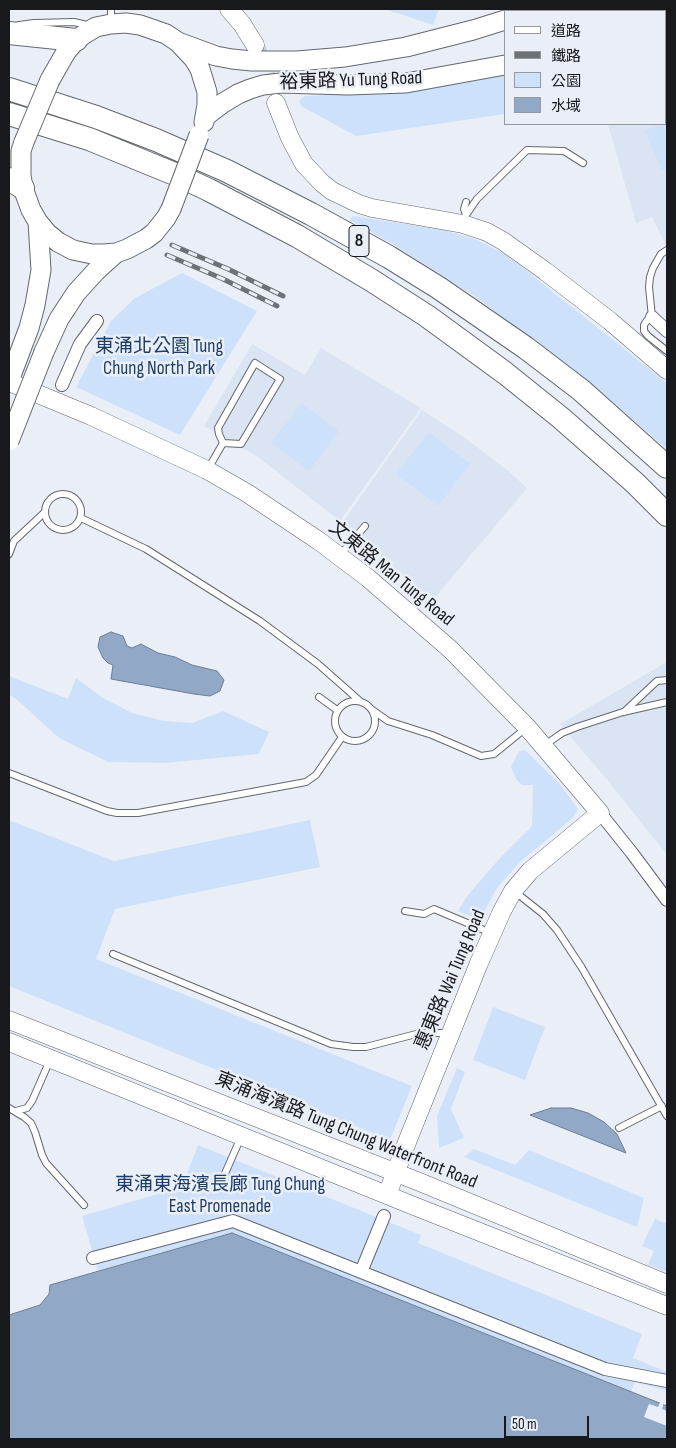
<!DOCTYPE html>
<meta charset="utf-8">
<style>
body{margin:0}
#map{position:relative;width:676px;height:1448px;overflow:hidden;background:#eaeff7;font-family:"Sofia Sans Condensed","Noto Sans TC",sans-serif}
canvas{display:block}
.frame{position:absolute;inset:0;border:10px solid #17191c;pointer-events:none}
.legend{position:absolute;left:504px;top:10px;width:162px;height:115px;box-sizing:border-box;background:#eaeff7;border:1px solid #96999f;margin:0;padding:6px 9px;list-style:none;font-size:15px;color:#17191c}
.legend li{display:flex;align-items:center;gap:10px;height:25px}
.legend b{width:25px;border:1px solid #96999f}
.scale{position:absolute;left:504px;top:1416px;width:85px;height:22px;box-sizing:border-box;border:2px solid #17191c;border-top:0;padding-left:6px;font-size:15px;line-height:18px;white-space:nowrap;color:#17191c;-webkit-text-stroke:4px #eaeff7;paint-order:stroke}
</style>
<div id="map">
<canvas width="676" height="1448"></canvas>
<div class="frame"></div>
<ul class="legend">
<li><b style="height:6px;background:#fff"></b>道路</li>
<li><b style="height:6px;background:#6e7176"></b>鐵路</li>
<li><b style="height:14px;background:#cee1fb"></b>公園</li>
<li><b style="height:14px;background:#91a8c7"></b>水域</li>
</ul>
<div class="scale">50 m</div>
</div>
<script>
const g = document.querySelector('canvas').getContext('2d');
g.lineJoin = 'round';
function fill(path, color) {
  g.fillStyle = color;
  g.fill(path, 'evenodd');
}
function toPath(rows) {
  const path = new Path2D();
  for (const r of rows) {
    if (r.length === 3) {
      path.moveTo(r[0] + r[2], r[1]);
      path.arc(r[0], r[1], r[2], 0, 2 * Math.PI);
      continue;
    }
    path.moveTo(r[0], r[1]);
    for (let i = 2; i < r.length; i += 2) path.lineTo(r[i], r[i + 1]);
  }
  return path;
}
function stroke(path, color, width, dash) {
  g.strokeStyle = color;
  g.lineWidth = width;
  g.lineCap = dash ? 'butt' : 'round';
  g.setLineDash(dash || []);
  g.stroke(path);
}
function write(font, color, halo, rows, align = 'center') {
  g.font = font + ' "Sofia Sans Condensed","Noto Sans TC",sans-serif';
  g.lineWidth = 5;
  g.setLineDash([]);
  g.textBaseline = 'middle';
  g.strokeStyle = halo;
  g.fillStyle = color;
  for (const [text, x, y, turn = 0] of rows) {
    g.save();
    g.translate(x, y);
    g.rotate((+turn || 0) * Math.PI / 180);
    g.textAlign = isNaN(turn) ? turn : align;
    if (halo) g.strokeText(text, 0, 0);
    g.fillText(text, 0, 0);
    g.restore();
  }
}
fill(toPath([
 [667,102,667,243,665,244,652,217,636,223,608,124,665,124,665,103],
 [637,331,645,336,661,340,667,346,667,361,640,338],
 [252,344,305,375,321,348,421,408,340,521,258,457,204,426],
 [422,410,465,438,507,470,527,488,433,600,342,523],
 [667,662,667,855,609,782,560,724]
]), '#dae4f2');
fill(toPath([
 [385,9,439,9,433,25],
 [667,26,667,85,665,85,665,27],
 [505,74,505,114,356,136,301,106,299,101,304,96,377,93,465,83],
 [665,122,666,122,667,125,667,169,662,171,645,131,661,124,665,124],
 [353,216,444,230,477,240,508,256,667,383,667,449,576,372,473,295,391,243,350,220],
 [182,273,257,311,180,435,76,387,111,321,135,298],
 [302,403,339,431,309,471,271,443],
 [429,432,470,464,438,506,396,474],
 [9,676,68,699,76,678,103,698,132,713,164,721,192,723,223,711,269,732,259,754,165,763,108,762,59,738,15,698,9,695],
 [525,750,560,784,578,809,573,818,520,862,497,888,483,914,473,917,458,911,468,895,499,859,532,826,533,785,522,785,516,779,511,767,519,751],
 [9,820,114,861,310,820,320,867,115,909,96,959,412,1086,390,1140,9,986],
 [493,1007,545,1027,525,1080,473,1060],
 [457,1068,465,1072,451,1109,464,1138,439,1148,437,1116],
 [198,1145,421,1235,418,1243,642,1334,633,1358,667,1372,667,1391,635,1382,631,1392,232,1233,98,1271,82,1216,182,1187],
 [474,1149,515,1165,529,1150,644,1198,637,1227,464,1157],
 [655,1219,667,1224,667,1272,648,1265,654,1251,642,1246]
]), '#cee1fb');
const water = toPath([
 [111,632,123,636,127,646,132,648,141,644,158,653,175,657,192,665,217,671,224,680,220,691,210,696,194,694,111,679,113,665,108,663,103,658,98,647,100,637,111,632],
 [551,1108,571,1108,588,1113,604,1122,617,1134,626,1153,530,1115,551,1108],
 [232,1233,667,1406,667,1439,9,1439,9,1315,40,1305,49,1294,50,1285,232,1233]
]);
fill(water, '#91a8c7');
stroke(water, '#6c7d94', 1);
fill(toPath([
 [661,1401,664,1402,662,1409,667,1411,667,1426,644,1417,649,1404,658,1407]
]), '#eaeff7');
stroke(toPath([
 [257,49,276,103]
]), '#cacfd6', 18, [18, 9]);
const lane = toPath([
 [111,23,111,9],
 [19,25,34,23,74,22,91,26],
 [466,215,464,209,466,202],
 [464,223,466,215,477,199,527,150,564,151,583,163],
 [667,250,661,254,653,268,650,277,649,287,652,317,648,319,644,325,644,331,648,336,667,351],
 [255,363,280,379,241,444,223,443,219,434,218,428,255,363],
 [208,469,223,443],
 [63,512,18],
 [81,518,146,549,260,621,318,664,361,702],
 [9,554,14,541,45,512],
 [340,555,365,526],
 [319,697,337,710],
 [355,721,20],
 [371,709,388,721,432,735,481,756,494,754,526,728],
 [624,712,657,681,667,680],
 [545,745,562,733,577,727,623,712,667,702],
 [9,773,107,811,117,813,138,813,306,782,316,775,342,737],
 [514,891,543,914,557,930,582,968,667,1116],
 [405,911,424,914,434,909,491,933],
 [113,954,331,1044,353,1047,366,1047,420,1033,450,1033],
 [9,1108,24,1117,31,1123,35,1132,42,1155,46,1163,84,1205],
 [16,1111,27,1108,32,1101,50,1060],
 [619,1128,662,1106],
 [223,1178,241,1137]
]);
const street = toPath([
 [652,317,667,331],
 [62,385,80,344,97,321],
 [600,813,632,853,667,900],
 [93,1258,233,1221,605,1369,667,1381],
 [361,1272,384,1216]
]);
const secondary = toPath([
 [229,9,242,24,255,45],
 [276,103,290,138,304,164,322,183,332,191,359,204,372,208,463,224,487,232,503,241,545,271,610,321,667,370],
 [9,382,91,416,207,470,247,493,319,541,368,578,450,649,527,727,600,813,530,871,513,891,502,911,479,963,409,1137,387,1195],
 [9,1020,422,1183,667,1284],
 [9,1042,414,1206,667,1306]
]);
const primary = toPath([
 [531,11,539,9],
 [665,21,667,20],
 [178,42,216,56,232,59,252,61,297,61,345,57,406,47,473,30,505,20],
 [50,80,66,52,76,40,86,33,96,27,111,24,126,23,140,25,166,34,178,42,194,59,200,69,207,92,207,105,204,122],
 [206,116,223,103,238,94,250,89,263,85,281,83,348,85,406,83,505,65],
 [24,142,21,151,21,175,23,188,31,210,38,222,47,233,58,242,73,250,92,254,104,254,116,253,127,249,146,239,154,233,166,218,171,209],
 [44,352,59,319,76,293,96,271,116,253],
 [9,381,29,328,35,305,41,270,38,222]
]);
const highway = toPath([
 [9,33,76,40],
 [9,89,96,117,156,140,227,171,311,214,389,257,439,288,526,348,581,390,667,467],
 [9,114,89,139,177,175,209,190,297,236,371,280,427,316,505,373,561,418,635,483,667,515],
 [9,179,23,188]
]);
stroke(lane, '#63676e', 8);
stroke(street, '#63676e', 14);
stroke(secondary, '#63676e', 19);
stroke(primary, '#63676e', 21);
stroke(highway, '#63676e', 24);
stroke(lane, '#fff', 6);
stroke(street, '#fff', 12);
stroke(secondary, '#fff', 18);
stroke(primary, '#fff', 19);
stroke(highway, '#fff', 22);
const rail = toPath([
 [172,245,228,269,283,296],
 [167,255,223,279,277,306]
]);
stroke(rail, '#6e7176', 5);
stroke(rail, '#eaeff7', 3, [9]);
const primaryBridge = toPath([
 [24,142,50,80],
 [171,209,199,135],
 [9,441,44,352]
]);
stroke(primaryBridge, '#63676e', 21, []);
stroke(primaryBridge, '#fff', 19);
for (const [x, y, w] of [
 [359,241,20]
]) {
  const box = new Path2D();
  box.roundRect(x - w / 2, y - 15.5, w, 31, 4);
  g.fillStyle = '#eaeff7';
  g.fill(box);
  stroke(box, '#17191c', 1);
}
write('bold 18px', '#17191c', null, [
 ["8",359,241]
]);
write('19px', '#17191c', '#eaeff7', [
 ["裕東路 Yu Tung Road",351,81,-2],
 ["文東路 Man Tung Road",391,574,39],
 ["惠東路 Wai Tung Road",451,980,-67],
 ["東涌海濱路 Tung Chung Waterfront Road",346,1131,22]
]);
write('19px', '#1d3d67', '#eaeff7', [
 ["東涌北公園 Tung",159,347],
 ["Chung North Park",159,369],
 ["東涌東海濱長廊 Tung Chung",220,1185],
 ["East Promenade",220,1207]
]);
</script>
